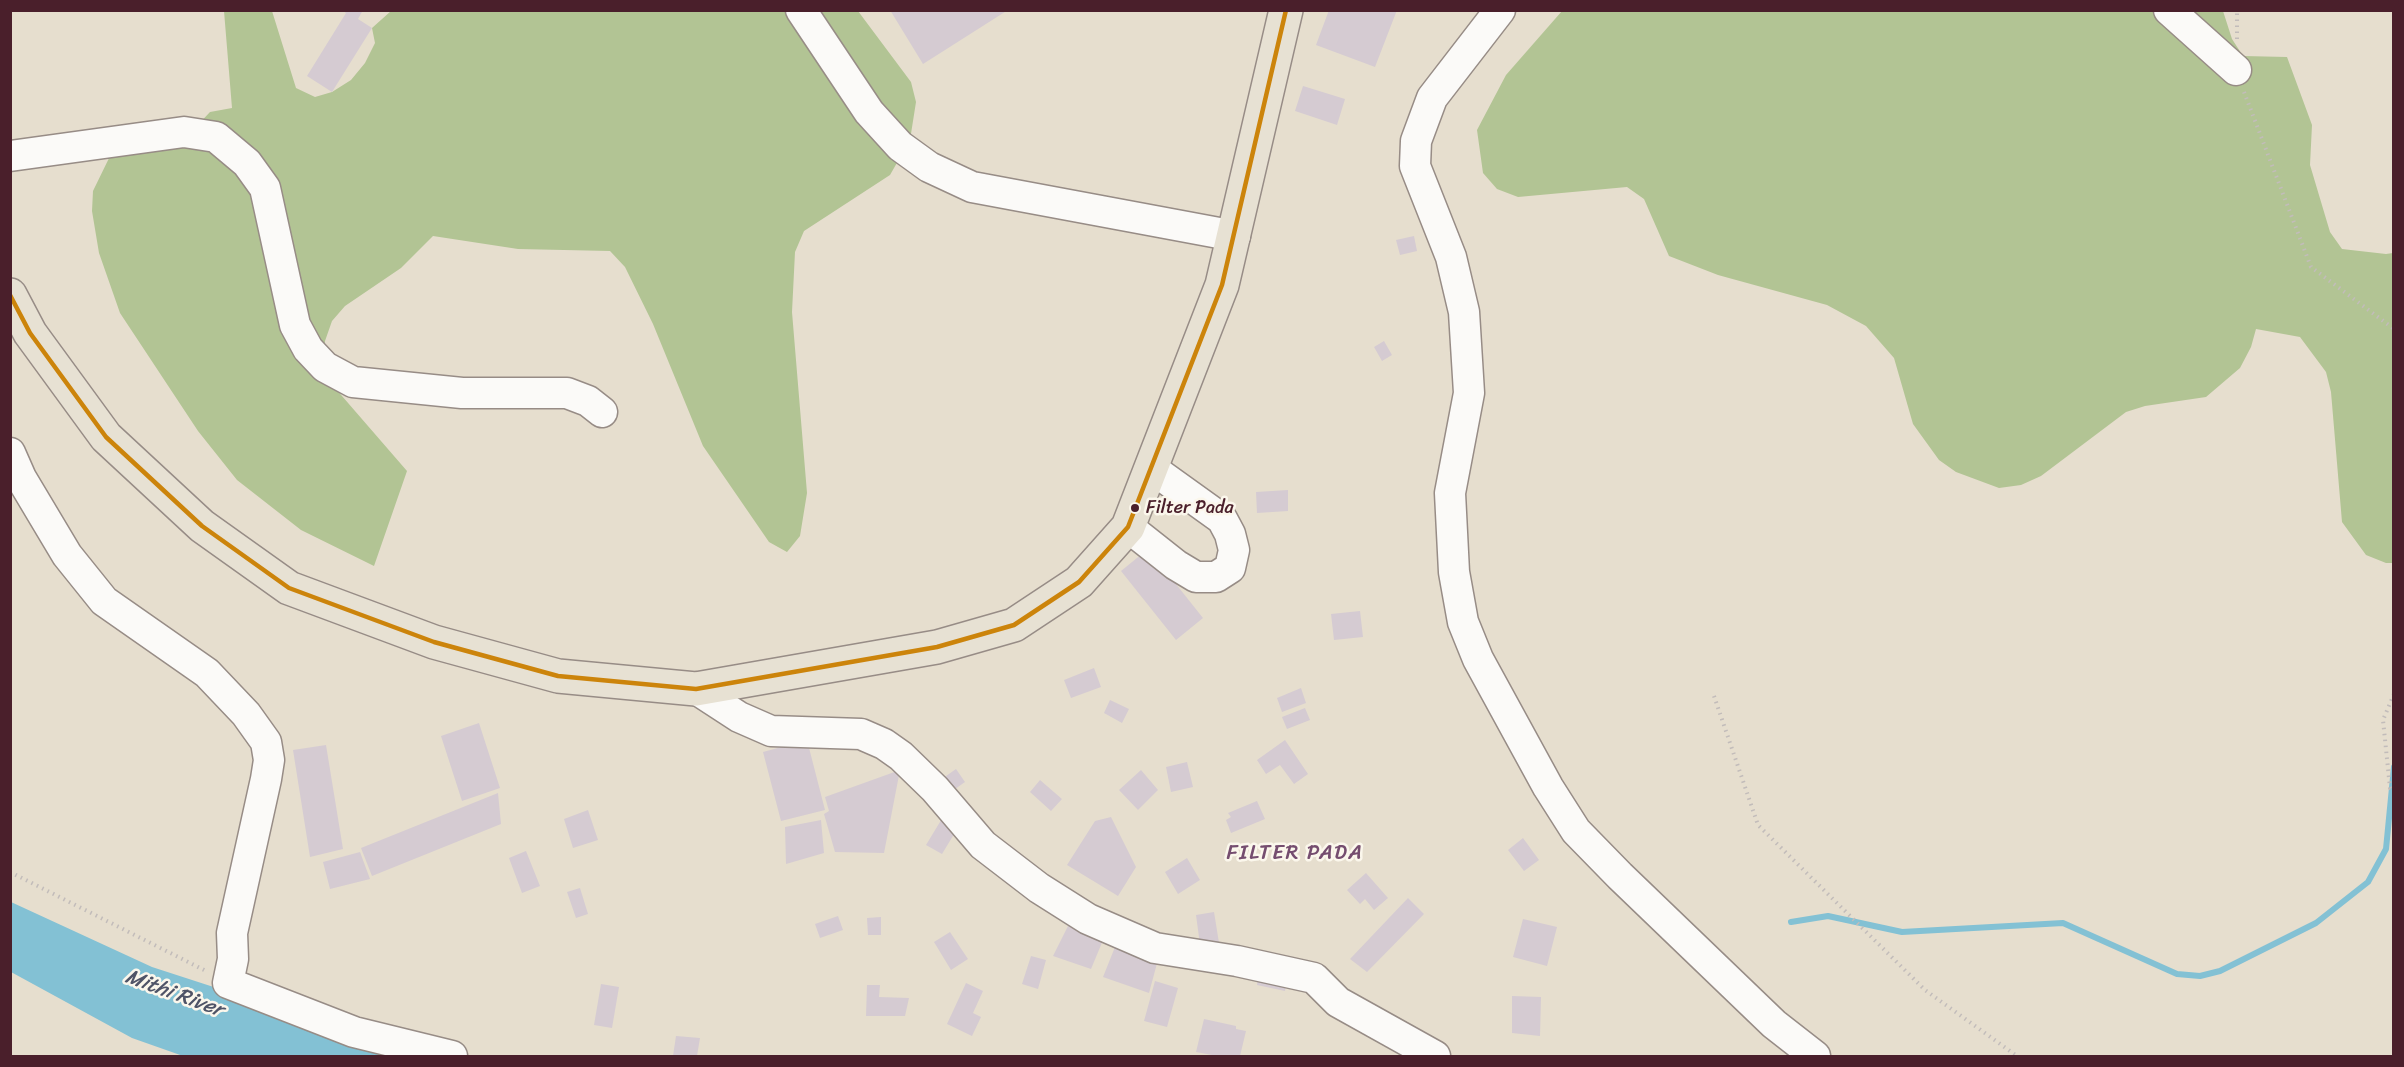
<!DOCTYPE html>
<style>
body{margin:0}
#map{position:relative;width:2404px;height:1067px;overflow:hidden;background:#e6dece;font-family:Sriracha,sans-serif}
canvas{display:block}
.frame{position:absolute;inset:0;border:12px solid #4a1f2b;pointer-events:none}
</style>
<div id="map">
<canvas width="2404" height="1067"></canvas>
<div class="frame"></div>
</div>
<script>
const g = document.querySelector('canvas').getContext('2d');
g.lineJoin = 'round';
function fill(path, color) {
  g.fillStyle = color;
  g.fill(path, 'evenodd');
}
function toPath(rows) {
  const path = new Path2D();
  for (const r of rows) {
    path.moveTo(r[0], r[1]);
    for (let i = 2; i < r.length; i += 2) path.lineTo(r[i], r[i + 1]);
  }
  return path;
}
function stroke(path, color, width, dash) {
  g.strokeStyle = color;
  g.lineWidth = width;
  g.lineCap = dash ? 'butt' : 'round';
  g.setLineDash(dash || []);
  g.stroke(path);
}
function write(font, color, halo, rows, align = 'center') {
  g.font = font + ' Sriracha,sans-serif';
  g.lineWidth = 5;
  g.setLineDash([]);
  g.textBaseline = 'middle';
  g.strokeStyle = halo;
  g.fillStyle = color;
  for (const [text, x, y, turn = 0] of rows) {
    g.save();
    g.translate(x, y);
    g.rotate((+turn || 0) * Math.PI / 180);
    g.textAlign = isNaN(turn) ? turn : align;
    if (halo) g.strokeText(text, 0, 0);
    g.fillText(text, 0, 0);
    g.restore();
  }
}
fill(toPath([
 [224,11,272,11,296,88,315,97,332,92,351,80,365,63,375,43,372,28,391,11,858,11,911,82,916,102,910,140,890,175,804,231,795,252,792,312,807,493,800,536,787,552,769,542,703,446,653,324,625,267,610,251,518,249,433,236,401,268,345,306,332,321,325,341,324,361,329,381,407,471,374,566,301,530,237,480,198,431,120,313,99,253,92,211,93,191,112,152,195,128,210,112,232,108],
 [1562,11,2223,11,2232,39,2243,56,2287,57,2312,125,2310,165,2330,232,2342,249,2386,254,2393,253,2393,563,2386,563,2366,555,2342,522,2331,392,2326,372,2300,337,2256,329,2251,347,2240,368,2206,397,2145,406,2126,412,2041,476,2021,485,1999,488,1956,472,1939,460,1913,424,1894,358,1866,326,1827,305,1718,275,1669,256,1644,199,1627,187,1518,197,1497,189,1483,173,1477,130,1506,75]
]), '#b2c494');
fill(toPath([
 [11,902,152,967,426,1056,183,1056,132,1038,11,972]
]), '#83c1d4');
stroke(toPath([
 [1791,922,1828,916,1902,932,2063,923,2177,974,2200,976,2220,971,2316,923,2368,882,2386,849,2394,767]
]), '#83c1d4', 6);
fill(toPath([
 [342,10,363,10,358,19,372,28,332,92,307,76,346,13],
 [890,10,1008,10,923,64],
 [1329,10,1397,10,1375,67,1316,45],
 [1303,86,1345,99,1337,125,1295,111],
 [1414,236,1417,251,1400,255,1396,240],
 [1384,341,1392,355,1382,361,1374,347],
 [1288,490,1288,511,1257,513,1256,492],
 [1148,549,1203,618,1176,640,1121,571],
 [1360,611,1363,637,1334,640,1331,614],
 [1094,668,1101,687,1071,698,1064,680],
 [1301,688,1306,703,1282,712,1277,698],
 [1110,700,1129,709,1122,723,1104,713],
 [1305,708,1310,720,1287,729,1282,717],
 [479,723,500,788,462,801,441,736],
 [807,740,825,810,781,821,763,752],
 [1285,740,1308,774,1294,784,1280,765,1266,774,1257,760],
 [326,745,343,849,310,857,293,750],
 [1187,762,1193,787,1171,792,1166,767],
 [956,769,965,782,948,794,939,781],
 [900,770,884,853,835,852,824,814,829,811,825,797],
 [1141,770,1158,790,1138,810,1119,790],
 [1040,780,1062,799,1051,811,1030,792],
 [498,793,501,824,372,876,361,848],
 [1257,801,1265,819,1231,833,1226,820,1231,817,1228,813],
 [588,810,598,840,573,848,564,819],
 [946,812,962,821,942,854,926,845],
 [1111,817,1136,867,1118,896,1067,865,1095,821],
 [821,820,824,853,786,864,785,827],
 [1523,838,1539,860,1524,871,1508,850],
 [526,851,540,886,522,893,509,858],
 [360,852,370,879,330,889,323,862],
 [1187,858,1200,880,1178,894,1165,872],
 [1366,873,1388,898,1374,910,1365,899,1360,904,1347,890],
 [580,888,588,914,576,918,567,892],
 [1408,898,1424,914,1367,972,1350,959],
 [1214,912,1220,949,1201,952,1196,915],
 [838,916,843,930,820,938,815,924],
 [1073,916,1106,933,1091,969,1053,956],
 [881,917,881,935,868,935,867,918],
 [1523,919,1557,927,1547,966,1513,957],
 [950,932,968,959,951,970,934,942],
 [1119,937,1159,956,1149,993,1103,977],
 [1031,956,1046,960,1038,989,1022,984],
 [1260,967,1288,973,1285,991,1257,985],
 [1155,981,1178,988,1167,1027,1144,1021],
 [966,983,983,991,973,1013,981,1017,972,1036,947,1024],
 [601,984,619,987,612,1028,594,1025],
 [867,985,880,985,879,997,909,998,905,1016,866,1016],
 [1512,996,1541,997,1540,1036,1512,1033],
 [1204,1019,1236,1026,1236,1029,1246,1031,1240,1056,1217,1056,1196,1052],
 [676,1036,700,1038,697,1056,673,1056]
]), '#d5cbd2');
const minor = toPath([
 [801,10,869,112,900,146,929,167,972,187,1235,236],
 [1500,10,1432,98,1416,141,1415,166,1451,257,1464,312,1469,393,1450,493,1454,572,1463,622,1478,659,1548,787,1576,831,1620,876,1774,1024,1815,1056],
 [2169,10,2236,70],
 [10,156,184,132,216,137,247,163,265,188,295,325,308,349,325,367,353,382,462,393,567,393,588,401,602,412],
 [10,453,21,478,67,555,104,601,207,673,246,714,266,742,269,760,266,779,232,933,233,959,228,983,354,1032,452,1056],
 [1128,527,1176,565,1196,577,1216,577,1230,568,1234,550,1230,534,1222,519,1151,468],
 [696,689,739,717,771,731,861,734,884,744,901,756,935,789,983,845,1039,888,1088,919,1155,948,1237,961,1314,978,1338,1002,1435,1056]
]);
const major = toPath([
 [10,295,30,333,106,437,202,526,289,588,434,642,558,676,696,689,937,647,1014,625,1079,582,1128,527,1222,285,1286,10]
]);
stroke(minor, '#978c86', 33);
stroke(major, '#978c86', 36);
stroke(toPath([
 [2237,39,2237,10],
 [2244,92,2311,267,2394,329],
 [2394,694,2383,720,2390,788,2394,790],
 [1714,696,1758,825,1925,990,2017,1056],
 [10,872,206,971]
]), '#c2bcba', 4, [1.5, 4.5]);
stroke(minor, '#fbfaf8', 30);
stroke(major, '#e7e1d3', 33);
stroke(toPath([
 [10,295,30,333,106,437,202,526,289,588,434,642,558,676,696,689,937,647,1014,625,1079,582,1128,527,1222,285,1286,10]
]), '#cc840b', 4.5);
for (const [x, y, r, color] of [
 [1135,508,5,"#4a1f2b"]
]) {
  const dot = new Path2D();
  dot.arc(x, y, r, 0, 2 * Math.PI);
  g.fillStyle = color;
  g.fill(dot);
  stroke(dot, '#fbf7ec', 2);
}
write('18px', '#4a1f2b', '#fbf7ec', [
 ["Filter Pada",1146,508]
], 'left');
g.letterSpacing = '1.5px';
write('21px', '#754d6f', '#fbf7ec', [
 ["FILTER PADA",1295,854]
]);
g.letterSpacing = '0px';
write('italic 21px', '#4f5467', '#fbf7ec', [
 ["Mithi River",174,994,20]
]);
</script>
